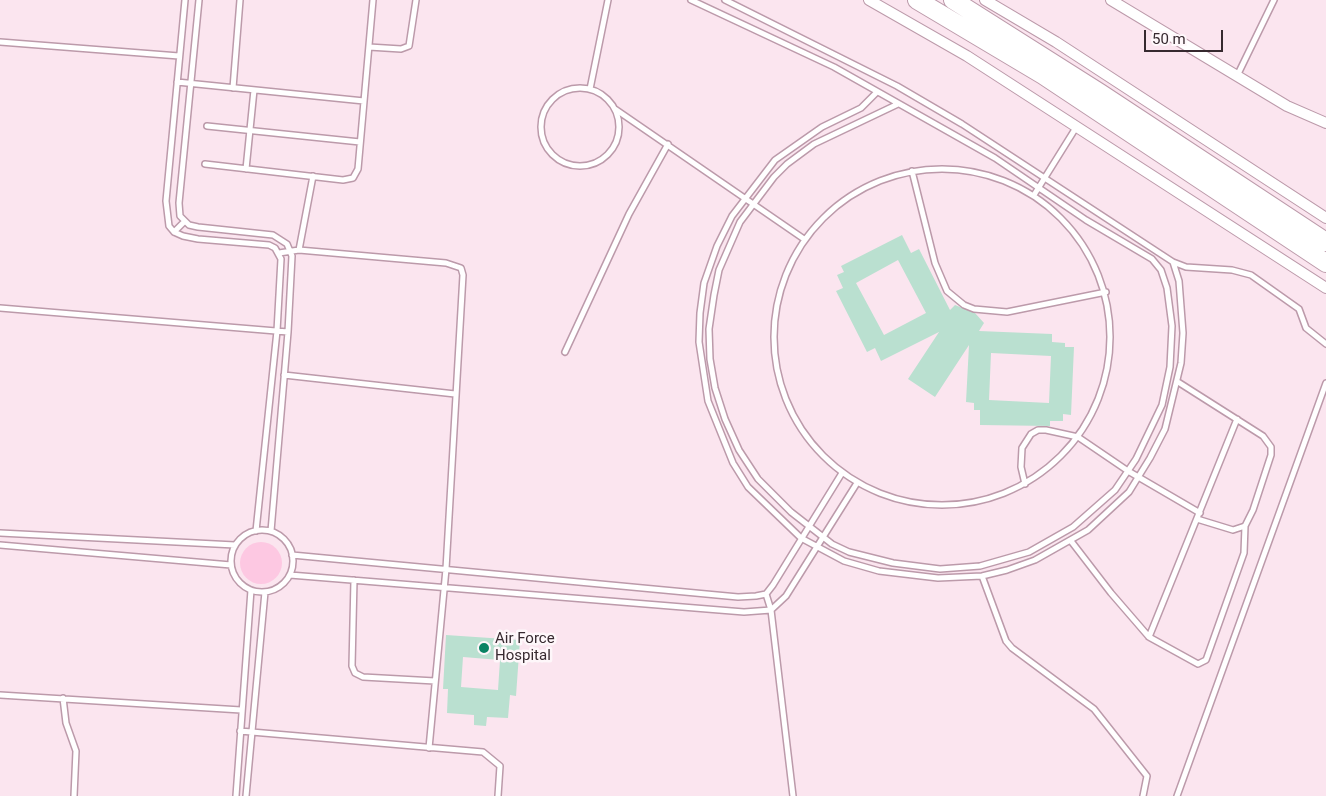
<!DOCTYPE html>
<style>
body{margin:0}
#map{position:relative;width:1326px;height:796px;overflow:hidden;background:#fbe5ef;font-family:Roboto,sans-serif}
canvas{display:block}
.scale{position:absolute;left:1144px;top:30px;width:79px;height:22px;box-sizing:border-box;border:2px solid #36292f;border-top:0;padding-left:6px;font-size:15px;line-height:18px;white-space:nowrap;color:#36292f;-webkit-text-stroke:4px #fef7fa;paint-order:stroke}
</style>
<div id="map">
<canvas width="1326" height="796"></canvas>
<div class="scale">50 m</div>
</div>
<script>
const g = document.querySelector('canvas').getContext('2d');
g.lineJoin = 'round';
function fill(path, color) {
  g.fillStyle = color;
  g.fill(path, 'evenodd');
}
function toPath(rows) {
  const path = new Path2D();
  for (const r of rows) {
    if (r.length === 3) {
      path.moveTo(r[0] + r[2], r[1]);
      path.arc(r[0], r[1], r[2], 0, 2 * Math.PI);
      continue;
    }
    path.moveTo(r[0], r[1]);
    for (let i = 2; i < r.length; i += 2) path.lineTo(r[i], r[i + 1]);
  }
  return path;
}
function stroke(path, color, width, dash) {
  g.strokeStyle = color;
  g.lineWidth = width;
  g.lineCap = dash ? 'butt' : 'round';
  g.setLineDash(dash || []);
  g.stroke(path);
}
function write(font, color, halo, rows, align = 'center') {
  g.font = font + ' Roboto,sans-serif';
  g.lineWidth = 5;
  g.setLineDash([]);
  g.textBaseline = 'middle';
  g.strokeStyle = halo;
  g.fillStyle = color;
  for (const [text, x, y, turn = 0] of rows) {
    g.save();
    g.translate(x, y);
    g.rotate((+turn || 0) * Math.PI / 180);
    g.textAlign = isNaN(turn) ? turn : align;
    if (halo) g.strokeText(text, 0, 0);
    g.fillText(text, 0, 0);
    g.restore();
  }
}
fill(toPath([
 [261,563,21]
]), '#fdc8e2');
fill(toPath([
 [902,235,911,253,919,249,950,310,955,305,975,313,984,323,979,331,1052,334,1052,342,1065,343,1065,347,1074,347,1071,415,1063,414,1063,421,1050,421,1050,426,980,425,980,410,974,410,974,403,966,402,969,345,935,397,908,379,939,332,881,361,875,348,867,352,836,291,843,288,837,275,844,272,841,266],
 [898,260,926,313,884,335,856,283],
 [991,353,1051,356,1049,403,989,400],
 [446,635,520,640,516,696,510,695,508,718,487,717,486,726,474,725,474,715,447,713,448,689,443,689],
 [463,657,500,660,498,690,461,687]
]), '#bae0d0');
const service = toPath([
 [185,0,166,201,169,226,174,232,183,236,198,239,269,245,275,248,281,259,277,331,256,531],
 [199,0,179,203,180,216,189,225,198,227,273,235,287,244,292,256,288,332,271,531],
 [691,0,834,67,995,158,1086,220,1152,259,1161,270,1167,288,1172,326,1170,367,1162,405,1136,459,1115,490,1073,527,1029,552,980,566,940,569,893,563,849,552,832,544,791,512,758,479,739,450,725,419,715,388,710,359,709,329,714,295,719,270,740,222,774,177,787,164,814,144,898,104],
 [725,0,897,86,962,124,1173,262,1186,267,1232,270,1251,275,1299,309,1306,328,1326,344],
 [0,42,179,56],
 [369,47,401,49,409,46,416,0],
 [1237,76,1274,0],
 [177,82,364,101],
 [580,127,39],
 [233,88,240,0],
 [590,89,608,0],
 [877,92,861,108,822,127,775,160,732,216,717,246,704,283,700,313,699,342,708,401,733,463,748,487,801,538,844,561,879,571,938,578,982,576,1007,570,1035,560,1088,530,1129,492,1150,458,1165,429,1181,363,1183,333,1179,281,1173,262],
 [615,109,804,239],
 [207,126,360,142],
 [205,164,343,180,353,178,358,169,373,0],
 [942,337,168],
 [246,169,254,90],
 [912,171,935,263,947,291,964,305,974,309,1007,312,1106,292],
 [1034,195,1077,126],
 [174,232,184,222],
 [299,250,313,176],
 [279,253,299,250,446,263,461,268,463,275,446,569,429,748],
 [0,308,288,332],
 [565,352,629,214,668,144],
 [284,375,455,394],
 [1178,382,1263,436,1271,447,1271,455,1253,510,1245,526,1233,530,1197,519],
 [1025,484,1021,467,1022,448,1031,434,1038,430,1046,430,1078,437,1128,471,1200,513],
 [262,561,31],
 [0,533,235,545],
 [1071,541,1111,593,1149,637,1198,664,1206,660,1244,553,1245,526],
 [0,545,231,565],
 [292,555,738,597,756,596,766,594,773,585,842,473],
 [290,575,707,609,744,612,771,610,786,596,857,483],
 [982,576,1006,641,1012,648,1094,709,1147,776,1143,796],
 [354,580,352,666,355,673,363,677,435,681],
 [766,594,771,610,793,796],
 [1149,637,1237,419],
 [0,695,241,710],
 [63,698,66,723,76,751,74,796],
 [240,731,483,752,500,766,498,796],
 [236,796,251,590],
 [246,796,265,592],
 [1177,796,1326,383]
]);
const minor = toPath([
 [869,0,967,56,1326,288],
 [985,0,1056,42,1326,218],
 [1111,0,1287,106,1326,123]
]);
const trunk = toPath([
 [917,0,1043,75,1326,263],
 [953,0,1100,93,1326,242]
]);
stroke(service, '#bc9aaa', 8);
stroke(minor, '#bc9aaa', 12);
stroke(trunk, '#bc9aaa', 20);
stroke(service, '#fff', 5);
stroke(minor, '#fff', 10);
stroke(trunk, '#fff', 18);
for (const [x, y, r, color] of [
 [484,648,6,"#098363"]
]) {
  const dot = new Path2D();
  dot.arc(x, y, r, 0, 2 * Math.PI);
  g.fillStyle = color;
  g.fill(dot);
  stroke(dot, '#fef7fa', 2);
}
write('15px', '#36292f', '#fef7fa', [
 ["Air Force",495,639],
 ["Hospital",495,656]
], 'left');
</script>
